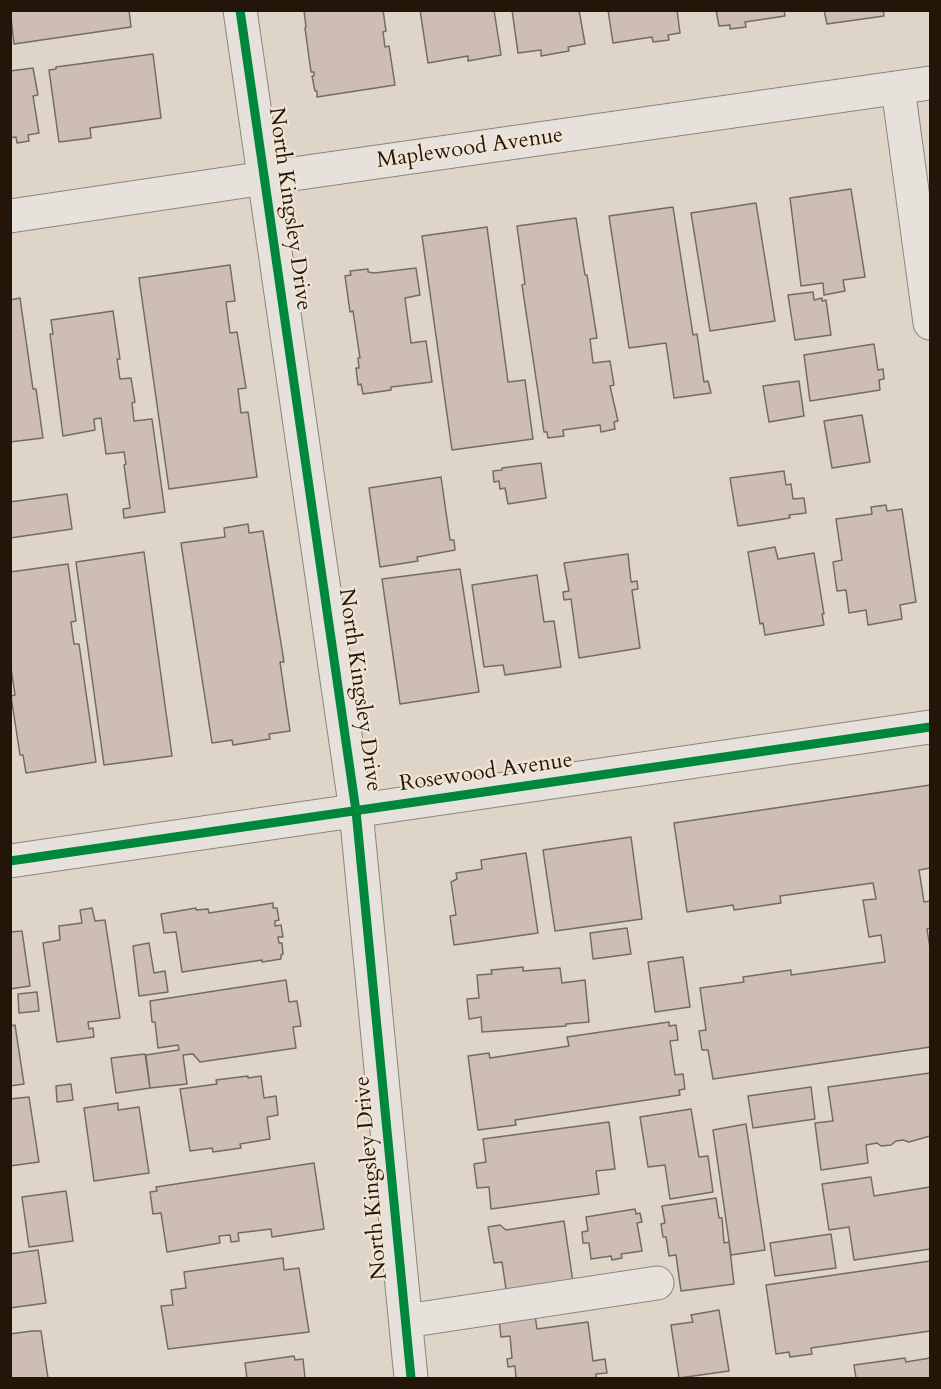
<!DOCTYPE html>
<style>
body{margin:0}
#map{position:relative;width:941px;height:1389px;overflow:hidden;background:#ded5c8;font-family:Cardo,serif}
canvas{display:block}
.frame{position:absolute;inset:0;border:12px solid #231609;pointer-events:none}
</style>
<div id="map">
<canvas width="941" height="1389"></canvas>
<div class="frame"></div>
</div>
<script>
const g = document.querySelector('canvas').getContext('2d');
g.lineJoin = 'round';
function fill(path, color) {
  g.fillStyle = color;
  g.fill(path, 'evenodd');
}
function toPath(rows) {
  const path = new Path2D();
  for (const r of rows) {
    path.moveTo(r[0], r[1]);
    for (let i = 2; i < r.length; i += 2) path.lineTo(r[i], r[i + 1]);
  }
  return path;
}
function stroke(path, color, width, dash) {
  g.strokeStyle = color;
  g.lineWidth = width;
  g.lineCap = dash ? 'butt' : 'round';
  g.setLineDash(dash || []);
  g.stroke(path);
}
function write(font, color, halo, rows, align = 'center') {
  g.font = font + ' Cardo,serif';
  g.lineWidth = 4.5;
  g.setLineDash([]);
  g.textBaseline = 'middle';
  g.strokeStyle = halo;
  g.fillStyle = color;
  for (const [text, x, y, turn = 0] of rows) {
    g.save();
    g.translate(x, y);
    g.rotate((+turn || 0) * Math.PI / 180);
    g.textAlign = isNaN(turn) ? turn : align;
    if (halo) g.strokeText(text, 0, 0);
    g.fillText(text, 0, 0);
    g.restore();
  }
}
const building = toPath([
 [10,10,129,10,131,27,14,44,10,10],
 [304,10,383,10,386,31,383,32,385,47,389,46,395,85,317,97,317,91,315,91,312,76,314,76,314,72,311,72,305,28,306,27,304,10],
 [420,10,494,10,501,55,468,61,468,56,428,63,420,10],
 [512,10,579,10,585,44,568,47,569,51,541,56,541,50,518,53,512,10],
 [608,10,677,10,680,33,668,35,669,40,653,42,652,37,613,43,608,10],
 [716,10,784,10,785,16,745,22,746,27,730,29,730,25,719,26,716,10],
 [824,10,883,10,884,16,827,24,824,10],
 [153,54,161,118,90,128,91,138,59,142,49,70,56,69,56,67,153,54],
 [33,68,38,95,33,96,39,133,28,135,29,141,17,143,16,137,10,138,10,71,33,68],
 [851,189,865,277,843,280,845,291,824,295,823,283,801,286,790,198,851,189],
 [756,203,775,321,710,331,691,213,756,203],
 [673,207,693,335,697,334,704,382,708,381,711,393,674,398,666,343,629,348,609,216,673,207],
 [576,218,585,275,587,275,597,338,590,339,593,363,610,361,614,385,610,386,618,421,614,422,615,429,601,432,600,425,563,430,564,436,548,438,547,432,544,432,522,285,525,284,517,226,576,218],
 [487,227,508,382,525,380,533,439,452,450,422,236,487,227],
 [230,265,235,301,226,302,230,333,237,332,246,388,238,389,241,413,248,412,257,477,169,489,139,278,230,265],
 [416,268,420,295,405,298,411,343,426,341,432,382,391,387,391,390,363,394,361,384,358,385,356,368,359,368,358,358,360,358,353,311,350,312,345,276,351,275,350,271,368,269,368,272,374,273,416,268],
 [813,292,814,300,822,298,822,301,826,300,831,335,795,340,788,295,813,292],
 [20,298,33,389,36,389,43,438,10,442,10,300,20,298],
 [113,311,120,359,117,359,120,379,131,378,135,402,132,403,134,421,152,419,165,512,124,518,123,509,130,508,124,465,126,464,124,452,106,454,101,418,94,419,95,430,63,436,50,334,53,334,51,320,113,311],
 [874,344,878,370,883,369,884,379,879,380,880,390,810,401,804,355,874,344],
 [799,381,804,416,769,422,763,386,799,381],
 [862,415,870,462,832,468,824,421,862,415],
 [541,463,546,498,508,504,505,488,500,489,499,481,494,482,493,471,502,470,502,468,541,463],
 [784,471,786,485,791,484,793,499,804,498,806,513,789,515,790,518,738,526,730,478,784,471],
 [441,477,450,540,454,540,455,550,417,557,418,561,380,567,369,488,441,477],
 [67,494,72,529,10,538,10,502,67,494],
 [886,505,887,511,902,509,916,602,900,605,902,619,868,625,866,610,849,613,846,590,837,591,833,562,842,560,836,519,872,514,871,507,886,505],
 [248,524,249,533,263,531,284,662,280,662,290,731,269,734,270,739,233,745,232,740,212,743,181,543,225,537,224,528,248,524],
 [775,547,778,559,814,553,824,614,822,614,824,625,765,635,763,623,760,624,748,552,775,547],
 [144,552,172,756,104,765,76,562,144,552],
 [628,554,631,582,637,581,638,589,632,590,640,648,579,658,571,599,564,600,563,592,569,591,564,563,628,554],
 [68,564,76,621,71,622,74,644,79,644,96,762,26,773,23,755,20,755,11,696,15,695,10,661,10,572,68,564],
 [460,569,479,692,400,704,382,579,460,569],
 [537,575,544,622,554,621,561,667,505,675,503,665,484,667,472,585,537,575],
 [930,785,930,868,919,870,924,902,930,901,930,928,927,929,930,948,930,1047,713,1079,708,1050,702,1050,699,1031,706,1030,700,988,744,982,743,977,791,970,791,975,885,962,881,935,869,937,863,900,876,899,873,883,780,896,781,903,734,910,733,905,687,912,674,823,930,785],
 [631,837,642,919,555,931,543,850,631,837],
 [526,853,538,933,454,945,450,916,456,915,451,882,457,879,456,873,482,869,481,860,526,853],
 [273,903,273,908,277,908,279,920,275,921,275,926,281,925,283,937,278,937,279,943,282,943,283,954,281,955,281,959,262,962,262,960,182,972,176,932,164,933,161,914,196,908,196,910,208,909,209,913,273,903],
 [92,908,95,921,105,920,120,1018,88,1022,89,1029,93,1028,94,1037,57,1042,43,943,60,940,59,926,82,923,80,910,92,908],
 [627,928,631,954,593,959,590,933,627,928],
 [22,931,30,986,10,989,10,932,22,931],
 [149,943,154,973,165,971,168,992,139,996,133,946,149,943],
 [683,957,690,1007,655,1012,648,962,683,957],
 [523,967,523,971,560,968,562,983,585,980,589,1022,566,1024,566,1026,482,1032,481,1017,469,1019,467,999,479,998,477,975,492,974,491,970,523,967],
 [286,980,289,1002,297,1001,301,1026,293,1027,296,1048,200,1062,193,1054,183,1055,187,1084,150,1088,146,1055,179,1050,178,1045,158,1048,155,1022,152,1022,150,1001,286,980],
 [37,992,39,1011,19,1013,18,994,37,992],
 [669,1022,669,1026,676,1025,678,1040,670,1041,675,1075,683,1074,685,1089,679,1090,680,1095,515,1120,516,1125,478,1130,468,1056,489,1053,490,1058,569,1046,567,1037,669,1022],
 [15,1025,24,1084,10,1086,10,1026,15,1025],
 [145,1054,150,1088,116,1093,111,1058,145,1054],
 [930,1073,930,1136,909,1142,903,1140,896,1141,891,1145,881,1146,877,1143,866,1145,868,1163,821,1170,815,1123,833,1121,828,1087,930,1073],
 [248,1076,248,1078,261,1076,264,1098,276,1096,278,1115,267,1117,270,1139,240,1144,241,1148,213,1152,212,1148,190,1151,180,1089,217,1084,216,1080,248,1076],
 [71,1084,73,1100,57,1102,56,1086,71,1084],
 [811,1087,815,1119,753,1128,748,1096,811,1087],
 [29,1097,39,1162,10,1166,10,1099,29,1097],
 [118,1103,118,1110,139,1107,149,1173,94,1181,84,1108,118,1103],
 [691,1109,699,1157,708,1156,713,1192,670,1199,665,1165,648,1167,640,1117,691,1109],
 [609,1122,615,1169,596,1171,599,1194,491,1209,489,1187,477,1188,474,1164,486,1162,483,1139,609,1122],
 [746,1124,765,1250,731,1255,713,1130,746,1124],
 [314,1163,324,1229,272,1237,271,1229,238,1233,239,1241,231,1242,230,1235,219,1236,220,1243,167,1252,161,1213,153,1214,150,1192,157,1191,156,1187,314,1163],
 [871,1177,874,1196,930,1187,930,1249,854,1260,849,1227,829,1230,822,1184,871,1177],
 [66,1191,73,1241,29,1247,22,1197,66,1191],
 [716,1198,719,1218,722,1218,724,1243,729,1242,734,1284,681,1291,676,1255,669,1256,666,1237,663,1237,661,1224,665,1223,662,1206,716,1198],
 [635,1209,636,1214,640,1213,642,1222,637,1223,642,1251,621,1254,622,1258,612,1260,611,1256,591,1259,589,1243,583,1243,582,1232,588,1231,586,1217,635,1209],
 [564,1221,574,1289,507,1296,502,1262,494,1263,488,1227,500,1225,506,1230,564,1221],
 [831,1234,836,1268,775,1276,770,1243,831,1234],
 [38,1250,46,1303,10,1308,10,1254,38,1250],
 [283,1258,284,1270,299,1268,309,1332,168,1349,161,1306,173,1305,171,1290,186,1288,184,1272,283,1258],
 [930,1261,930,1331,811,1348,812,1354,790,1357,789,1352,776,1354,766,1285,930,1261],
 [719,1310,729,1371,679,1378,671,1325,693,1322,691,1315,719,1310],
 [535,1315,537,1329,588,1322,593,1361,605,1359,607,1373,596,1374,596,1378,516,1378,515,1366,508,1367,507,1359,512,1358,510,1336,501,1337,499,1320,535,1315],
 [32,1331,41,1331,48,1378,10,1378,10,1334,32,1331],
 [294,1356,295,1360,303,1359,305,1378,247,1378,245,1363,294,1356],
 [905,1358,906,1362,930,1358,930,1378,856,1378,854,1365,905,1358]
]);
fill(building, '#cdbdb4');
stroke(building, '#736c63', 1.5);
const minor = toPath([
 [240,10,356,811,411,1378],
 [898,88,930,323],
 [10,216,265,178,930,83],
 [10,861,930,727],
 [406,1321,657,1283]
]);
stroke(minor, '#8d867d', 35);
stroke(minor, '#e6e1db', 33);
stroke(toPath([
 [240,10,356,811,411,1378],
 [10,861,930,727]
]), '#00873e', 9);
write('22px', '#231609', '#f0e4d5', [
 ["Maplewood Avenue",470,149,-8],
 ["North Kingsley Drive",289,209,82],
 ["North Kingsley Drive",359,690,82],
 ["Rosewood Avenue",486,773,-8],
 ["North Kingsley Drive",372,1178,-95]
]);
</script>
